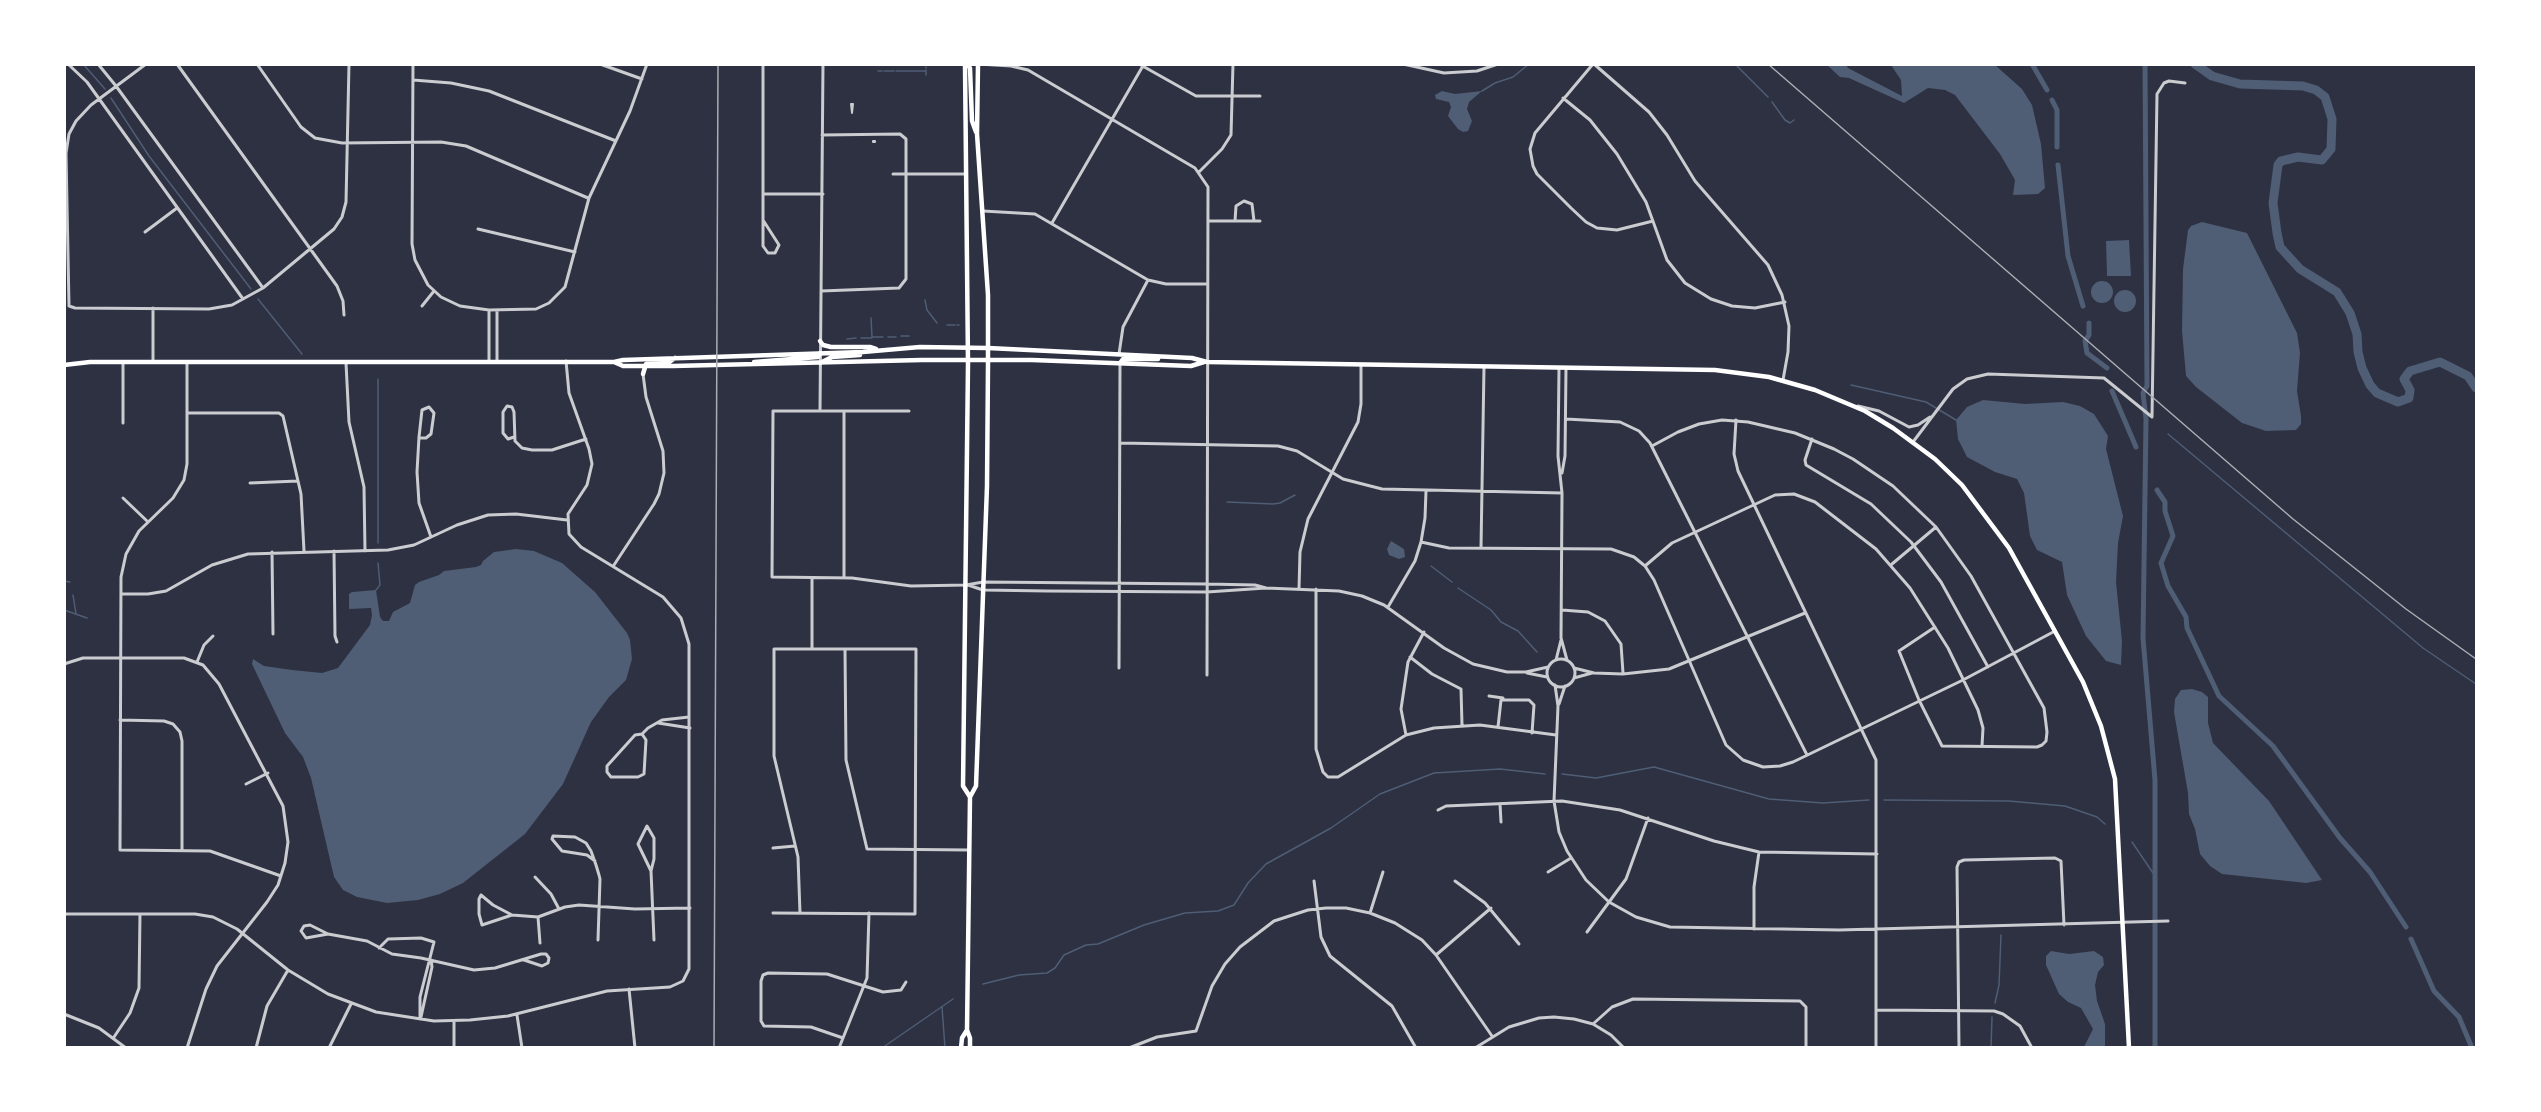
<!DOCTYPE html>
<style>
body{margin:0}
#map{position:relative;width:2541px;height:1112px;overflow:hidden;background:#2d3142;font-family:"Open Sans",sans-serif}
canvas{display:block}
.frame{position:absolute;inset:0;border:66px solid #fff;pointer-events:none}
</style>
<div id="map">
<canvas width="2541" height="1112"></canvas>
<div class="frame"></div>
</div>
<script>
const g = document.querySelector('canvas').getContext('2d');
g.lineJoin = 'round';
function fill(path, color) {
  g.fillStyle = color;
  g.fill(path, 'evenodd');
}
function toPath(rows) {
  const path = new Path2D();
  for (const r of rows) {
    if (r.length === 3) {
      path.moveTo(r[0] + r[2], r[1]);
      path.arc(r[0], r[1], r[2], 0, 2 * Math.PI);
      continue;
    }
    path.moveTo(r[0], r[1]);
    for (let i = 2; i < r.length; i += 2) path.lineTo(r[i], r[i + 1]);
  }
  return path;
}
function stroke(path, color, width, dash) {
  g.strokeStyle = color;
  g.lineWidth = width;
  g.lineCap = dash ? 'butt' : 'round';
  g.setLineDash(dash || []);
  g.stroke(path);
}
fill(toPath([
 [1827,65,1846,65,1848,68,1902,96,1901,80,1891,65,1995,65,2022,89,2032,105,2041,144,2045,188,2038,194,2013,195,2015,180,2000,154,1955,95,1945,90,1928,88,1904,103,1849,78,1840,77],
 [1442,91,1455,94,1482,91,1469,102,1467,109,1472,121,1468,131,1463,132,1458,129,1448,116,1451,107,1449,102,1436,99,1435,95],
 [2202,222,2247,233,2297,333,2300,353,2297,391,2301,416,2301,424,2296,430,2266,431,2242,423,2196,387,2186,376,2182,331,2183,269,2188,230,2191,226],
 [2129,240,2131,276,2107,276,2106,241],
 [2102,292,11],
 [2125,301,11],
 [1983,400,2025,404,2063,402,2080,406,2094,414,2108,436,2106,449,2123,516,2118,543,2116,582,2122,641,2121,665,2106,661,2086,636,2067,595,2062,562,2037,550,2030,536,2024,493,2017,479,1995,472,1967,457,1958,439,1956,420,1967,407],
 [1391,541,1404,549,1405,557,1399,559,1389,555,1387,549],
 [516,549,534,551,562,563,595,592,627,633,630,640,632,659,626,680,609,697,591,722,563,784,525,834,463,883,440,894,418,900,387,903,357,897,343,890,334,877,311,778,303,757,285,733,252,664,253,659,264,666,292,670,322,673,338,668,370,625,372,615,371,608,349,609,349,594,352,592,376,590,380,617,383,621,389,621,393,612,410,603,415,585,419,582,439,575,444,571,476,567,481,565,483,561,494,552],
 [2192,689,2202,692,2208,697,2208,723,2213,743,2269,801,2322,880,2306,883,2222,874,2210,866,2200,854,2195,829,2189,814,2188,793,2174,712,2175,699,2181,690],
 [2051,951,2069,954,2094,951,2103,957,2104,965,2098,972,2095,985,2097,1001,2105,1024,2105,1047,2084,1047,2093,1029,2081,1008,2068,1002,2059,994,2046,965,2046,956]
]), '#4f5d75');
stroke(toPath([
 [83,64,105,89],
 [1735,64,1768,97],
 [926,67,926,68],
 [926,70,926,75],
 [878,71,882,71],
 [884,71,894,71],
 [896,71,926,71],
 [1482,91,1495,83,1513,77,1529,64],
 [111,98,149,156,251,289],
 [1772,102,1785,120,1790,123,1794,120],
 [258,299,302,354],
 [925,300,927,310,937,323],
 [871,318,872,337,883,337],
 [947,325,955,325],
 [957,325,959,325],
 [901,336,909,336],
 [888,337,896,337],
 [861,338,872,338],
 [847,339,856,338],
 [378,379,378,543],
 [1851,385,1926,402,1956,420],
 [2168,434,2423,648,2476,684],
 [1227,502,1273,504,1280,503,1295,495],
 [1431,566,1452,582],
 [64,581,70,582],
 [1458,588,1491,610,1501,622,1518,631,1537,652],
 [376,590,380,585,378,563],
 [73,595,76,614],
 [64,610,87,618],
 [1562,774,1596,778,1654,767,1769,799,1823,803,1869,800],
 [1884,800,2009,801,2065,806,2097,817,2105,824],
 [2132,842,2155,876],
 [983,984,1019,975,1047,973,1055,968,1064,955,1086,945,1098,944,1144,925,1185,913,1218,911,1234,905,1248,883,1266,864,1331,828,1380,794,1434,773,1500,769,1545,774],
 [1995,1003,1999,985,2001,935],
 [942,1007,945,1048],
 [882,1048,953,999],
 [1991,1048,1992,1017]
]), '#4f5d75', 1.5);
stroke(toPath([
 [2032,64,2047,90],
 [2145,64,2147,386,2143,393,2146,419,2143,638,2155,780,2155,1048],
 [2052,100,2057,110,2057,147],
 [2058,165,2068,256,2083,306],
 [2089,323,2089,335,2085,341,2087,353,2107,368],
 [2112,391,2136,447],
 [2157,490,2165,502,2165,511,2173,536,2161,563,2168,586,2186,617,2187,628,2219,696,2273,746,2340,838,2370,872,2406,927],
 [2411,939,2434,991,2459,1017,2472,1048]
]), '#4f5d75', 5);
stroke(toPath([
 [2195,64,2212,76,2240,84,2303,86,2316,90,2325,97,2332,119,2331,149,2322,160,2298,157,2281,161,2278,165,2273,203,2277,233,2280,247,2300,269,2337,292,2350,313,2357,334,2358,352,2362,368,2370,385,2377,393,2398,402,2409,398,2410,390,2404,379,2410,371,2440,362,2468,376,2476,388]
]), '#4f5d75', 9);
stroke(toPath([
 [852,104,853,104,852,113,851,104,852,104],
 [873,141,875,141,875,142,873,142,873,141]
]), '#caccd0', 2);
stroke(toPath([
 [68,64,87,82,243,299],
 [98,64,116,86,263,288],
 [177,64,337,286,343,301,344,315],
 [257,64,301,127,315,138,342,143,441,142,466,146,588,198],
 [413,64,412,244,415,260,428,285,441,297,460,306,489,310,536,309,549,303,565,287,589,198,630,111,647,64],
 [600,64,642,79],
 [763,64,763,246,768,253,775,253,779,245,763,220],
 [978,64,1011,66,1028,70,1195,168,1208,187,1207,675],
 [1139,64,1196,96,1260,96],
 [1403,64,1444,73,1477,71,1498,64],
 [1593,64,1535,133,1530,149,1533,166,1537,174,1571,208,1586,222,1597,228,1617,230,1653,221],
 [1594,64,1649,112,1667,135,1695,181,1768,265,1782,295,1789,326,1788,352,1783,380],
 [413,80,451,83,489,91,616,141],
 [1563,98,1590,120,1617,154,1646,202,1667,260,1685,283,1711,299,1732,306,1755,308,1785,302],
 [1199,172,1222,149,1231,135,1233,64],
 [893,174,966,174],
 [763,194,823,194],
 [983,211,1035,214,1148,280,1166,284,1208,284],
 [1209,221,1260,221],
 [1235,221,1236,206,1244,201,1252,204,1254,221],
 [1052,223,1144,64],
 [478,229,575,252],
 [145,232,177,208],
 [821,291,899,288,906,279,906,139,900,134,822,135],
 [69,306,75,308,209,309,232,305,263,288,334,229,342,217,346,202,349,64],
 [69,306,66,153,69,134,76,121,91,105,146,64],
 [422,306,434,291],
 [1119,354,1123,327,1148,280],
 [123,362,123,423],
 [153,362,153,308],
 [187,362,187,464,184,480,173,498,139,531,126,554,121,577,120,850,210,851,281,876],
 [489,362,489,310],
 [497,362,497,310],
 [346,363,349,422,364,487,365,551],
 [1559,368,1558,456,1562,493,1561,638,1567,660],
 [1858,406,1879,411,1909,427,1918,425,1930,417],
 [820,411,823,64],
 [909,411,773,411,772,577,852,578,911,586,966,585,983,582,1207,584,1255,585,1266,588],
 [187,413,279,413,283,416,301,494,304,551],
 [1566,419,1620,422,1639,431,1650,443,1807,755],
 [1736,420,1734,454,1738,471,1876,760,1876,1048],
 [514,437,508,439,503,433,503,412,507,406,512,407,514,412,515,441,522,448,532,450,552,450,586,439],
 [420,438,426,438,431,434,434,413,429,407,422,410,419,437,417,472,419,503,431,537],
 [1812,439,1805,460,1806,465,1871,504,1911,542,1941,582,1988,667],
 [1913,442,1953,389,1967,379,1988,374,2104,378,2152,417,2157,94,2164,83,2169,81,2185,83],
 [1120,443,1278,446,1297,451,1343,479,1382,489,1562,493],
 [1652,446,1678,432,1699,424,1722,420,1748,422,1795,433,1834,449,1853,459,1893,486,1936,527,1971,576,2044,708,2047,732,2046,741,2042,745,2037,747,1942,746,1919,700,1899,651,1935,627],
 [1562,473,1565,456,1566,368],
 [250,483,298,481],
 [123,498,147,521],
 [1421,542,1449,548,1611,549,1634,557,1645,566,1654,580,1726,745,1743,760,1763,767,1780,766,1793,762,1963,680,2055,631],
 [1481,548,1484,367],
 [334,551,335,636,337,642],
 [272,552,273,634],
 [1892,564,1936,527],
 [614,565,654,504,659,494,664,473,663,451,646,397,643,374],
 [1645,566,1672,543,1775,495,1794,494,1815,502,1876,549,1910,588,1948,648,1978,710,1983,728,1982,746],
 [844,577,844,411],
 [968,585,983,590,1047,591,1207,592,1266,588,1339,591,1362,596,1384,605,1444,648,1473,664,1507,672,1526,672,1548,667],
 [1299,589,1300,552,1308,519,1358,422,1361,404,1361,365],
 [1316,589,1316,749,1323,772,1328,777,1338,777,1406,735,1434,728,1480,725,1556,735],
 [121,594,148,594,166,591,212,565,248,554,388,550,414,545,457,525,488,515,516,514,567,520],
 [1388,607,1415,561,1421,542,1425,518,1426,491],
 [1562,610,1588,612,1605,621,1621,644,1623,673],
 [812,648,812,578],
 [845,649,846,760,867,849,969,850],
 [1410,657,1432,674,1461,689,1462,725],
 [1561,673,14],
 [1556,660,1561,640],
 [197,662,204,645,213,636],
 [64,664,83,658,184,658,203,665,219,684,283,806,288,842,285,863,278,885,267,902,217,966,206,989,187,1048],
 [1119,668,1120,364],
 [1574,668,1594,673,1623,674,1669,669,1805,613],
 [1527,673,1547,677],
 [1574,678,1592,673],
 [1555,685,1558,706,1554,801,1559,832,1567,851,1586,880,1609,902,1636,917,1670,927,1839,930,2168,921],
 [1489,696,1503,698],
 [1559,704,1565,686],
 [120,720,164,721,173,724,180,732,182,741,182,849],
 [658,723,690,728],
 [1498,727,1501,700,1529,700,1534,705,1532,733],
 [642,734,646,740,644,774,638,777,611,777,607,772,607,766,635,735,642,734,648,728,662,720,689,717],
 [1406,735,1401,709,1408,662,1424,632],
 [246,784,268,773],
 [1500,804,1501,822],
 [1438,810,1446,806,1562,801,1620,810,1714,841,1759,852,1877,854],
 [773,848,795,846],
 [595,861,587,855,562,851,552,839,553,836,575,837,586,843,591,851,596,865,599,875,600,879,598,940],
 [651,871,638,844,647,826,654,838,654,859,651,871,654,940],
 [1548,872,1571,858],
 [535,877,551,894,559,909],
 [1314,881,1321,937,1330,956,1392,1006,1416,1048],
 [1455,881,1485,903,1519,944],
 [481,895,493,905,512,915,482,925,479,914,479,899,481,895],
 [773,913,915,914,916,649,774,649,774,756,798,857,800,913],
 [1370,913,1383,872],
 [64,914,195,914,213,917,237,929,288,970,328,994,376,1012,434,1021,470,1020,508,1016,607,991,670,987,683,981,689,969,689,644,681,618,663,597,581,547,569,534,568,514,587,485,592,464,589,449,569,393,566,361],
 [512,915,538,917,565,907,579,905,635,909,690,908],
 [538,917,540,943],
 [1754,929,1754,887,1759,852],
 [1587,932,1626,879,1648,818],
 [328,934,306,938,301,931,304,926,310,925,328,934,367,941,392,954,421,958,474,970,495,968,541,954,546,954,549,958,548,963,542,966,524,960],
 [379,948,388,939,421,938,434,942,420,997,420,1019],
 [1436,955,1491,908],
 [629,989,635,1048],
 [1877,1010,1994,1011,2003,1014,2020,1026,2032,1048],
 [64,1014,99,1028,126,1048],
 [517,1015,522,1048],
 [421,1017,432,967,431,960],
 [454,1021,454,1048],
 [1593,1024,1612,1007,1633,999,1800,1001,1806,1007,1806,1048],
 [114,1037,130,1013,139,988,140,914],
 [843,1038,811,1027,764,1026,761,1021,761,981,763,975,768,973,827,974,883,992,901,990,906,982],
 [256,1048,267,1006,288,970],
 [329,1048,351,1004],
 [839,1048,867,978,869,913],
 [1129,1048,1157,1037,1196,1031,1212,986,1225,964,1240,947,1274,921,1308,910,1326,908,1346,908,1370,913,1395,923,1422,940,1436,955,1492,1036],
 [1475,1048,1509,1027,1539,1018,1554,1017,1574,1019,1593,1024,1611,1035,1624,1048],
 [1959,1048,1957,867,1959,862,1964,860,2055,858,2061,861,2064,925]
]), '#caccd0', 3);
stroke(toPath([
 [820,341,823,345,831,347,870,347,876,349],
 [614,362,623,366,673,366,922,360,1032,360,1191,366,1204,362],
 [754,362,818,357,820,353],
 [820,363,832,357,860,355],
 [1120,363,1123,359,1158,359],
 [64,365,90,362,614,362,623,360,863,352,920,347,988,348,1192,358,1207,362,1715,370,1769,377,1815,390,1865,411,1893,428,1935,459,1962,485,2009,548,2083,682,2101,726,2115,779,2129,1048],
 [643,374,646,364,668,363,675,358]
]), '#fff', 4.5);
stroke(toPath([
 [965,64,968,364,963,786,970,797],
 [967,64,970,68,972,121,976,132],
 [961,1048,962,1038,967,1030],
 [970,1048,970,1038,967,1030,970,797,976,786,987,486,988,364,988,295,977,134,978,64]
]), '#fff', 4.5);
stroke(toPath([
 [1768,64,2293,519,2406,609,2476,659],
 [714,1048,718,64]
]), '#abadb3', 1.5);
</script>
